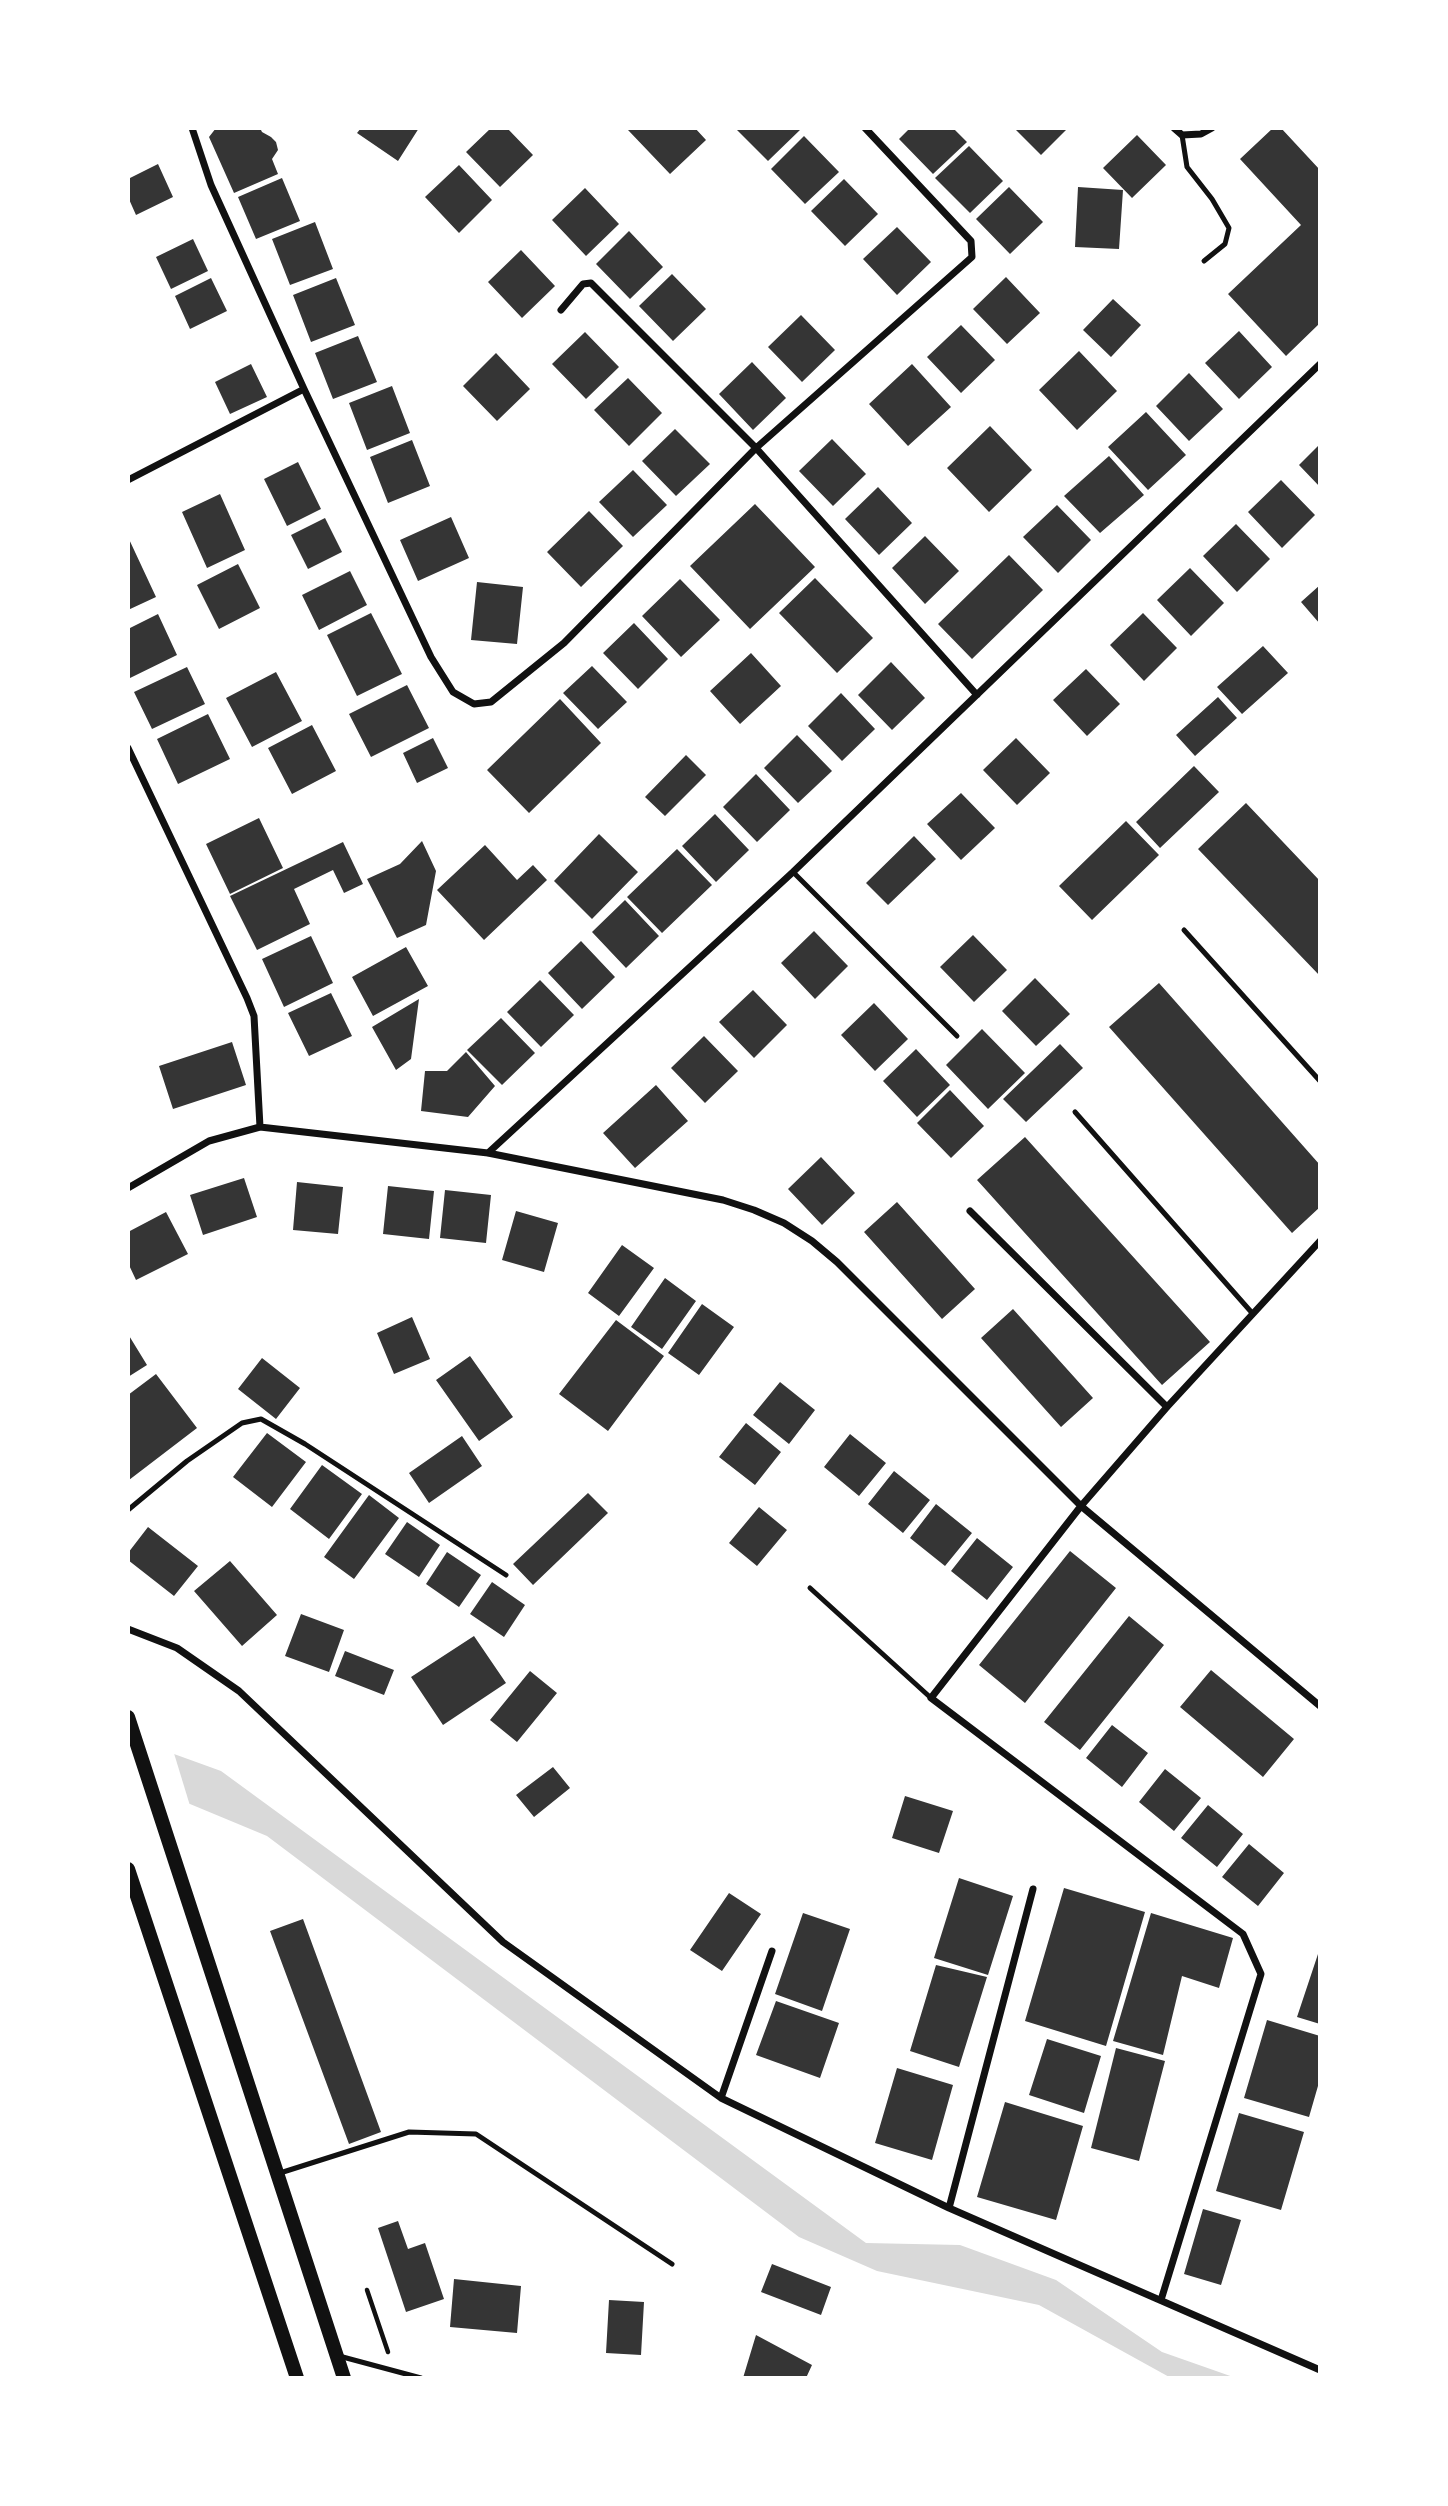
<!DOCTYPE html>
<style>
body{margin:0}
#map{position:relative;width:1448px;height:2506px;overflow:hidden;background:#fff;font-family:Montserrat,sans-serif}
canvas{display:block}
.frame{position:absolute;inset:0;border:130px solid #fff;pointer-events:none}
</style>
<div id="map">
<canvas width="1448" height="2506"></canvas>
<div class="frame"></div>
</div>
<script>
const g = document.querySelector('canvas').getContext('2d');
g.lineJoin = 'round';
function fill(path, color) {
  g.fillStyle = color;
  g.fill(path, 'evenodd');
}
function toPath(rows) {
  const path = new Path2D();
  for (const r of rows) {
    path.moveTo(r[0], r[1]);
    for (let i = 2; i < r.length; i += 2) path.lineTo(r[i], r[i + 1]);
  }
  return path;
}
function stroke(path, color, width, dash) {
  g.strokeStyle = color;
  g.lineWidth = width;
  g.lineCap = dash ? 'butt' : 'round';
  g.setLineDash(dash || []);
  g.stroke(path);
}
fill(toPath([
 [128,1753,174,1754,221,1771,866,2243,960,2245,1056,2280,1162,2352,1236,2378,1171,2378,1039,2305,877,2271,799,2237,267,1836,190,1804,128,1799]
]), '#d9d9d9');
fill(toPath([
 [128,1749,173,1750,191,1809,128,1803]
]), '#fff');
fill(toPath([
 [216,128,260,128,262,132,271,137,276,142,278,150,272,159,278,174,234,193,209,137],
 [361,128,419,128,398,161,357,133],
 [491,128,507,128,533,155,500,187,466,152],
 [630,128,695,128,706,140,670,174,628,130],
 [735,128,800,128,801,129,768,161],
 [910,128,953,128,967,142,933,174,899,139],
 [1014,128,1068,128,1041,155],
 [1273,128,1281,128,1320,170,1320,323,1286,356,1228,294,1301,225,1240,159],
 [1137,135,1166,165,1132,198,1103,168],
 [804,136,839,172,805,204,771,169],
 [969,146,1003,181,970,213,935,178],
 [158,164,173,197,136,215,128,197,128,179],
 [459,165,492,200,459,233,425,197],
 [282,178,300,221,256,239,238,197],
 [844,179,878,214,845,246,811,211],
 [1009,187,1043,222,1010,254,976,219],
 [1078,187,1123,190,1119,249,1075,247],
 [585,188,619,224,586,256,552,220],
 [315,222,333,269,290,285,272,239],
 [897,227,931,262,897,295,863,259],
 [629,231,663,267,630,299,596,264],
 [193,239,208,271,171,289,156,257],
 [521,250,555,286,522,318,488,282],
 [672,274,706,309,673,341,639,306],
 [1006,277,1040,313,1007,344,973,309],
 [211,278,227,311,190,329,175,296],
 [336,278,355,325,311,342,293,295],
 [1113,299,1141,325,1111,357,1083,330],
 [801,315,835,350,802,382,768,347],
 [961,325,995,360,961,393,927,357],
 [1239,331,1272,367,1239,399,1205,363],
 [585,332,619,367,586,399,552,364],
 [358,336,377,382,333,399,315,353],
 [1079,351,1117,391,1077,430,1039,390],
 [496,353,530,389,497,421,463,386],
 [752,362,786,398,753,430,719,394],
 [251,364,267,397,230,414,215,382],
 [912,364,951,407,908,446,869,404],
 [1189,373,1223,409,1189,441,1156,406],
 [628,378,662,413,629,446,594,410],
 [392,386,410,433,367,450,349,403],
 [1146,412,1186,455,1148,490,1108,447],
 [990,426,1032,470,989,512,947,468],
 [675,429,710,464,676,496,642,461],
 [832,439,866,474,833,506,799,471],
 [412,440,430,486,388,503,370,457],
 [1320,444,1320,487,1299,465],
 [1109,456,1144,495,1100,533,1064,496],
 [298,462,321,509,287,526,264,479],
 [633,470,667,505,633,537,599,502],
 [1281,480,1315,515,1282,548,1248,512],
 [878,487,912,523,879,555,845,519],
 [220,494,245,550,207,568,182,512],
 [755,504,815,567,750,629,690,566],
 [1057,505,1091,540,1058,573,1023,537],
 [589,511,623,546,581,587,547,552],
 [451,517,469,558,418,581,400,540],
 [325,518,342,552,308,569,291,535],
 [1236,524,1270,559,1237,592,1203,556],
 [925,536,959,571,925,604,892,568],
 [128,537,156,597,128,610],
 [1009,555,1043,590,972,659,938,624],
 [238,564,260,608,219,629,197,585],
 [1190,568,1224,603,1191,636,1157,600],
 [350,571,367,605,319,630,302,595],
 [815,578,873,638,837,673,779,613],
 [680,579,720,620,681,657,642,616],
 [477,582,523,587,517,644,471,640],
 [1320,585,1320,624,1301,602],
 [371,613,402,674,357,696,327,635],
 [1143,613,1177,648,1144,681,1110,645],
 [158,614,177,655,128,679,128,629],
 [634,623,668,659,638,689,603,653],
 [1263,646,1288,673,1242,714,1217,687],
 [751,653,781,686,740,724,710,691],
 [891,662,925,698,892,730,858,695],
 [592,666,627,702,598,729,563,693],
 [187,667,205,704,152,729,134,692],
 [1086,669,1120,704,1087,736,1053,700],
 [276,672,302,721,252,747,226,698],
 [407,685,429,728,371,757,349,714],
 [841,693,875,729,842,761,808,726],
 [1218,697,1237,718,1195,756,1176,735],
 [560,699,601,743,529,813,487,770],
 [208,714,230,759,178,784,157,739],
 [312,725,336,771,292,794,268,748],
 [797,735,832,771,798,803,764,768],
 [433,738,448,768,417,783,403,753],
 [1016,738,1050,773,1017,805,983,770],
 [686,755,706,775,665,816,645,797],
 [1194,766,1219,792,1160,848,1136,822],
 [756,774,790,810,757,842,723,807],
 [961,793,995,828,961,860,927,824],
 [1246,803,1320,881,1320,976,1198,849],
 [715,814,749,850,716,882,682,846],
 [259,818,283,868,230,894,206,844],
 [1126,821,1159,855,1092,920,1059,886],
 [599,834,638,872,592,919,554,881],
 [914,836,936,859,888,905,866,883],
 [422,841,436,871,426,925,397,938,367,879,400,864],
 [343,842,363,884,344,893,333,870,294,889,310,924,257,950,230,896],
 [485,845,517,880,533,865,547,880,484,940,437,890],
 [677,849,712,885,662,933,627,897],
 [625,900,659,936,626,968,592,932],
 [814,931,848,966,815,999,781,963],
 [973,935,1007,970,974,1002,940,967],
 [311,936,333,983,284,1007,262,959],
 [581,941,615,977,582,1009,548,973],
 [406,947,428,986,373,1016,352,977],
 [1035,978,1070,1014,1036,1046,1002,1011],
 [540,980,574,1015,541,1047,507,1012],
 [1159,983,1320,1165,1320,1207,1292,1233,1109,1027],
 [753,990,787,1025,754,1058,719,1022],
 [331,993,352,1036,309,1056,288,1013],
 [419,999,411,1059,396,1070,372,1027],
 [874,1003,908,1039,875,1071,841,1035],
 [501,1018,535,1053,502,1085,467,1050],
 [982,1029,1025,1073,988,1109,946,1065],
 [704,1036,738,1071,705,1103,671,1068],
 [232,1042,246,1085,173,1109,159,1066],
 [1060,1044,1083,1068,1026,1122,1003,1099],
 [916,1049,950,1085,917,1117,883,1081],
 [466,1052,495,1086,468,1117,421,1111,425,1071,447,1071],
 [656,1085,688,1121,635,1168,603,1133],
 [950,1090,984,1126,951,1158,917,1123],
 [1025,1137,1210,1342,1162,1385,977,1180],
 [821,1157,855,1193,822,1225,788,1189],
 [244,1178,257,1217,203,1235,190,1195],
 [297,1182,343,1187,338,1234,293,1230],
 [388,1186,434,1191,429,1239,383,1234],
 [445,1190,491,1195,486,1243,440,1238],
 [897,1202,975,1289,942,1319,864,1232],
 [516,1211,558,1223,544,1272,502,1260],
 [166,1212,188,1254,136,1280,128,1263,128,1232],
 [622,1245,654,1268,619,1316,588,1293],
 [665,1278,696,1301,662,1349,631,1327],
 [702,1304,734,1327,699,1375,668,1353],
 [1013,1309,1093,1398,1061,1427,981,1338],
 [412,1317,430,1359,394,1374,377,1333],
 [616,1320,664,1356,608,1431,559,1394],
 [128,1334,147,1365,128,1377],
 [470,1356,513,1417,479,1441,436,1380],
 [262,1358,300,1388,276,1419,238,1389],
 [156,1374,197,1428,129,1480,128,1395],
 [780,1382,815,1410,789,1444,753,1415],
 [746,1423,781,1452,755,1485,719,1457],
 [267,1433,306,1462,272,1507,233,1477],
 [850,1434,886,1463,859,1496,824,1467],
 [462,1436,482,1466,429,1503,409,1473],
 [322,1465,362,1494,329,1539,290,1509],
 [894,1471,930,1500,903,1533,868,1504],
 [588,1493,608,1513,533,1585,513,1564],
 [369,1495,399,1518,354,1579,324,1557],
 [936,1504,972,1533,945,1566,910,1538],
 [759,1507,787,1530,757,1566,729,1543],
 [407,1522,440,1545,419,1577,385,1554],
 [148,1527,198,1566,174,1596,128,1560,128,1553],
 [977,1538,1013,1567,987,1600,951,1571],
 [1070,1551,1116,1588,1025,1703,979,1665],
 [447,1552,481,1575,459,1607,426,1584],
 [230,1561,277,1615,242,1646,194,1591],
 [492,1582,525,1605,504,1637,470,1614],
 [301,1614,344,1630,329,1672,285,1656],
 [1129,1616,1164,1645,1080,1750,1044,1722],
 [474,1636,506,1683,443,1725,411,1677],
 [345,1651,394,1670,384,1695,335,1676],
 [1211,1670,1294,1739,1263,1777,1180,1707],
 [530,1671,557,1693,517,1742,490,1720],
 [1112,1725,1148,1753,1122,1787,1086,1758],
 [553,1767,570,1788,534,1817,516,1795],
 [1165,1769,1201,1798,1174,1831,1139,1802],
 [905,1796,953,1811,939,1853,892,1838],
 [1208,1805,1243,1834,1217,1867,1181,1838],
 [1249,1844,1284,1873,1258,1906,1222,1877],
 [959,1878,1013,1896,988,1975,934,1958],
 [1064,1888,1145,1912,1106,2046,1025,2021],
 [729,1893,761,1914,722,1971,690,1950],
 [803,1913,850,1929,822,2011,775,1994],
 [1151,1913,1233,1938,1219,1988,1182,1976,1163,2055,1113,2041],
 [303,1919,381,2132,349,2144,270,1931],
 [1318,1954,1320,1954,1320,2024,1297,2017],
 [936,1965,987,1977,959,2067,910,2051],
 [776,2001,839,2023,820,2078,756,2055],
 [1267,2020,1320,2036,1320,2079,1309,2117,1244,2098],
 [1047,2039,1101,2056,1084,2113,1029,2095],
 [1116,2048,1165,2061,1139,2161,1091,2148],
 [897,2068,953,2085,932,2160,875,2143],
 [1005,2102,1083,2126,1056,2220,977,2197],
 [1239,2113,1304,2132,1281,2210,1216,2191],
 [1203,2209,1241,2220,1221,2285,1184,2274],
 [398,2221,408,2249,425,2243,444,2299,406,2312,378,2228],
 [772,2264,831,2287,821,2315,761,2292],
 [454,2279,521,2286,517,2333,450,2327],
 [609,2300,644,2302,641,2355,606,2353],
 [756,2335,812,2365,806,2378,743,2378]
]), '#353535');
stroke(toPath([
 [367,2290,388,2352]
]), '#111', 4.5);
stroke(toPath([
 [1182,135,1187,167,1212,199,1229,228,1225,244,1204,261],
 [793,872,957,1036],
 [1184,930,1320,1081],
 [1075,1112,1253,1314],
 [128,1510,187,1461,242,1423,261,1419,305,1444,506,1575],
 [810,1588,931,1698],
 [280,2173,409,2132,476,2134,672,2264],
 [339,2356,421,2378]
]), '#111', 5);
stroke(toPath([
 [192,128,211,185,304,389,431,657,453,692,474,704,491,702,564,643,756,448,972,257,971,241,865,128],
 [1174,128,1182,135,1201,134,1212,128],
 [561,310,583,284,591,283,756,448,977,695],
 [128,480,304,389],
 [128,748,247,998,254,1016,260,1127],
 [488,1153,793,872,1320,364],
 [128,1188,209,1141,260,1127,488,1153,723,1200,754,1210,784,1223,812,1241,837,1262,1081,1506,1320,1706],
 [970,1211,1167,1407],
 [128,1629,177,1648,239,1691,503,1942,721,2098,949,2208,1320,2370],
 [721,2098,772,1951],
 [949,2208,1033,1889],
 [1161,2300,1261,1974,1243,1934,931,1698,1081,1506,1167,1407,1320,1241]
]), '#111', 7);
stroke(toPath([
 [128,1717,344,2378],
 [128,1869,297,2378]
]), '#111', 14);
</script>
